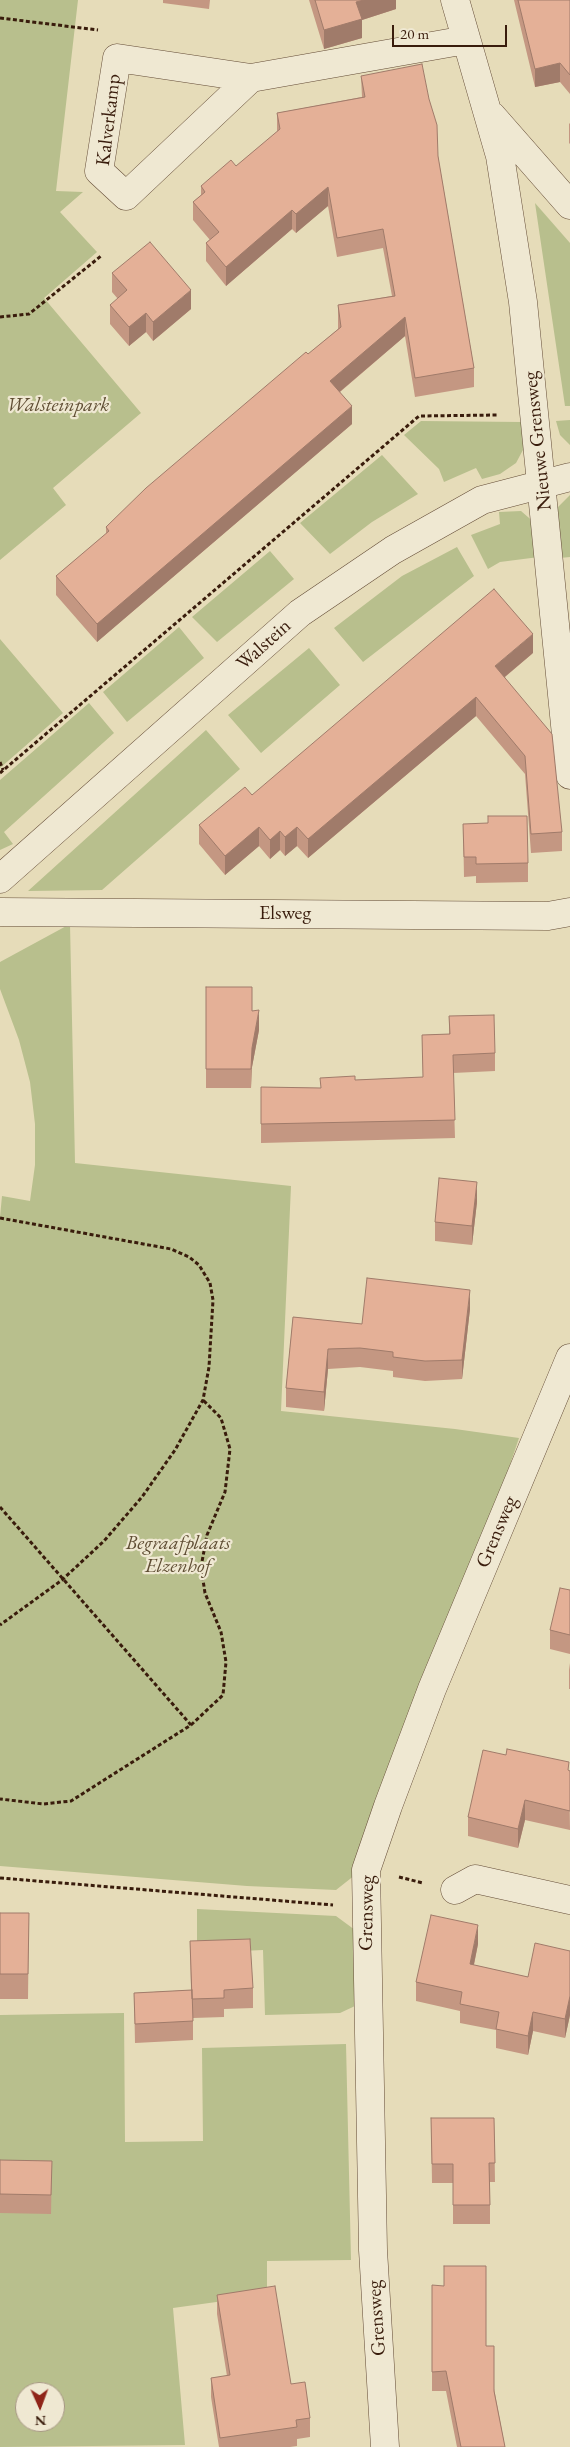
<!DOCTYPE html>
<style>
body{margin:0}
#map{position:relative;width:570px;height:2447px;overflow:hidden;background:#e6dcb9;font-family:"EB Garamond",serif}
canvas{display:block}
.north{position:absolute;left:15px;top:2382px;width:50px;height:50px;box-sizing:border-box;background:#efe8d2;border:1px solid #a69683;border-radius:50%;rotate:178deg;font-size:14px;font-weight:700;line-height:20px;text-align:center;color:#391c0c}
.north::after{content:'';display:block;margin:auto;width:18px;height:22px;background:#8f2418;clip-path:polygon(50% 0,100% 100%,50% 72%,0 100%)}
.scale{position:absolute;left:392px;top:25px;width:115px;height:22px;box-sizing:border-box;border:2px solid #391c0c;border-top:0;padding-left:6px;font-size:15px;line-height:18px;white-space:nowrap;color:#391c0c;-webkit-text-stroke:4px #efe8d2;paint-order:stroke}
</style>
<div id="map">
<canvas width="570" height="2447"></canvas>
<div class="north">N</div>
<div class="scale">20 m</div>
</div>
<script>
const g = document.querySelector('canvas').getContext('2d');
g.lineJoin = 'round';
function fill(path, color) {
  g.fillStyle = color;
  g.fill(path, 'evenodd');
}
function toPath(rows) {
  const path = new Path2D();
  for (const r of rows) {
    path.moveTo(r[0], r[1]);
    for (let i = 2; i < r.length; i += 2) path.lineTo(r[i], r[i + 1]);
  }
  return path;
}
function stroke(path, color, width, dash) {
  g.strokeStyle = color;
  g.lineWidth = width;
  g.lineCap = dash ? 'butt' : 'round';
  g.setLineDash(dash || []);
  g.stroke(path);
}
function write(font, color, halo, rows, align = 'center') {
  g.font = font + ' "EB Garamond",serif';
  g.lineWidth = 4.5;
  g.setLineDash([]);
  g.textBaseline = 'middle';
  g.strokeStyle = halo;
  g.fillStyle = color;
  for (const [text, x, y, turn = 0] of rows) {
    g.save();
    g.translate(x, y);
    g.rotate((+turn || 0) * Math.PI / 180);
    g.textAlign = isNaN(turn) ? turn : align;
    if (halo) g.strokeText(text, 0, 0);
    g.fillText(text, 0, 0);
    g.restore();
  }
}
fill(toPath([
 [0,0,78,0,56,191,83,192,60,212,97,252,44,298,141,413,53,488,66,505,0,560],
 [535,203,570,243,570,406,565,406],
 [570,420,570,445,560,435,556,421],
 [421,421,521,422,524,448,516,463,500,474,482,479,476,468,444,482,439,469,404,435],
 [382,455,418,494,372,522,330,554,300,523],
 [570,495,570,557,560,558,557,508],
 [521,511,536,524,539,557,500,562,488,569,471,535,500,524,499,512],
 [457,547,474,576,363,662,334,628,402,576],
 [270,551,294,579,217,642,192,617],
 [179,627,204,658,127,722,103,692],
 [0,639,63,713,0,768],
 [309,648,340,685,261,753,228,715],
 [89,703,114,733,4,832,13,844,0,850,0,780],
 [206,730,240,769,102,890,28,891],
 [70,924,75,1163,291,1186,281,1411,455,1429,519,1438,463,1604,355,1875,336,1890,247,1886,0,1866,0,1217,2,1196,30,1201,35,1165,35,1124,30,1082,19,1040,0,989,0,962],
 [197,1909,336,1916,355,1930,355,2006,340,2013,265,2015,263,1950,197,1953],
 [124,2013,125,2142,203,2141,202,2048,346,2044,351,2260,267,2261,267,2295,173,2308,185,2445,0,2447,0,2015],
 [25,2392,55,2392,55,2422,25,2422]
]), '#b8bf8d');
const minor = toPath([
 [455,0,500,156,523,302,570,775],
 [251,78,126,196,99,171,117,58,251,78,466,40],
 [492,116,570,205],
 [0,879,300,613,393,550,482,500,570,477],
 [0,912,548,916,570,912],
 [455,1890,475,1879,570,1900],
 [385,2447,373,2250,366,1870,388,1806,432,1689,570,1358]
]);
stroke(minor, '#644c37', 29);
stroke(toPath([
 [0,18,98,30],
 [0,317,29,314,101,256],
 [0,762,3,770],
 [0,773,419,416,499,415],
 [0,1218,171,1249,189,1257,199,1265,210,1283,213,1300,209,1367,203,1400,175,1450,142,1497,104,1541,62,1580,0,1625],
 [0,1507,191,1725,71,1801,43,1804,0,1799],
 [191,1725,223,1695,226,1662,221,1632,205,1593,201,1567,207,1535,225,1492,230,1449,221,1418,203,1400],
 [399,1877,423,1883],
 [0,1878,333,1905]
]), '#391c0c', 3, [4, 2.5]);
stroke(minor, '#efe8d2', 28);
fill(toPath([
 [163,0,210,0,209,9,163,3],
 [309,0,396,0,396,9,362,20,362,38,324,49],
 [514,0,570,0,570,94,560,82,535,87],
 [361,76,438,156,474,368,474,387,415,397,405,336,340,392,352,424,97,642,56,595,56,576,106,534,106,527,338,329,338,305,392,296,383,248,337,257,328,206,296,233,292,229,226,286,206,261,206,243,210,240,193,220,193,202,201,195,201,186,236,166,277,132,277,113,362,97],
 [570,123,570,144,569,143,569,124],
 [112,273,191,309,153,341,146,332,129,346,110,324,110,305,118,299,112,292],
 [533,653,505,677,562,832,562,851,531,853,525,774,476,716,308,858,297,846,285,856,280,850,270,859,259,846,225,875,199,844,199,825,252,795],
 [463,824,528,863,528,882,476,883,476,876,464,877],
 [206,987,252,1011,259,1030,252,1067,251,1088,206,1088],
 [449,1016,495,1053,495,1071,453,1073,455,1138,261,1143,261,1087,320,1088,355,1080,423,1077,422,1035,449,1034],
 [477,1202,472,1245,435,1241,435,1222],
 [470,1309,462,1379,425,1381,393,1377,393,1371,360,1367,328,1369,324,1411,286,1407,286,1388,293,1317,362,1324],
 [570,1590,570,1654,550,1649,550,1630],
 [570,1663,570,1689,569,1689,569,1670],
 [569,1770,570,1830,525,1820,518,1848,468,1836,468,1817],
 [0,1913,29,1913,28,1999,0,1999],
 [190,1941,253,1988,253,2008,224,2009,224,2017,193,2018,193,2040,135,2043,134,1993,191,1990],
 [478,1944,474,1965,528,1977,570,1951,570,2015,565,2038,533,2031,528,2055,496,2048,496,2030,460,2023,460,2011,416,2001,416,1982],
 [431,2118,494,2118,495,2182,490,2182,490,2224,453,2224,453,2183,432,2183],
 [0,2160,52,2161,51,2214,0,2213],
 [432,2285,486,2346,505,2447,457,2447,446,2391,432,2391],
 [217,2295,291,2384,310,2418,310,2437,297,2439,297,2446,290,2447,219,2447,211,2397,211,2378,227,2376,217,2314]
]), '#c49782');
fill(toPath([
 [364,0,396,0,396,9,362,20,362,38,324,49,324,30,356,2],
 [560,63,560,82,535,87,535,69],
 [328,187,328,206,296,233,296,214],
 [292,210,292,229,226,286,226,267],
 [191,290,191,309,153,341,153,322],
 [146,313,146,332,129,346,129,327],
 [405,317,405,336,330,400,330,381],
 [352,406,352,424,97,642,97,624],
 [533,634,533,653,495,685,495,666],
 [476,697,476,716,308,858,308,839],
 [259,827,259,846,225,875,225,856],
 [297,827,297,846,285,856,285,837],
 [280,831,280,850,270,859,270,840],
 [259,1010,259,1030,252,1067,251,1088,252,1048],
 [477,1182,477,1202,472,1245,472,1226],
 [470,1290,470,1309,462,1379,462,1360],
 [328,1349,328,1369,324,1411,324,1392],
 [525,1800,525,1820,518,1848,518,1829],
 [478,1925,478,1944,470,1983,470,1964],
 [570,1996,570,2015,565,2038,565,2019],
 [533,2012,533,2031,528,2055,528,2036]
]), '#a07b6a');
const building = toPath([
 [315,0,364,0,356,2,362,19,324,30,315,0],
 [518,0,570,0,570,75,560,63,535,69,518,0],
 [422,64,429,99,437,125,438,156,474,368,415,378,405,317,330,381,352,406,97,624,56,576,109,531,106,527,146,488,306,352,308,354,341,327,338,305,395,296,383,229,337,238,328,187,296,214,292,210,226,267,206,243,219,232,193,202,205,192,201,186,231,160,236,166,280,129,277,113,365,97,361,76,422,64],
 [150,242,191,290,153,322,146,313,129,327,110,305,127,290,112,273,150,242],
 [494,589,533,634,495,666,552,734,562,832,531,834,525,756,476,697,308,839,297,827,285,837,280,831,270,840,259,827,225,856,199,825,245,787,252,795,494,589],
 [488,816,527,816,528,863,476,864,476,857,464,857,463,824,488,823,488,816],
 [206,987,252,987,252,1011,259,1010,252,1048,251,1069,206,1069,206,987],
 [494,1015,495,1053,453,1055,455,1120,261,1124,261,1087,321,1088,320,1078,355,1076,355,1080,423,1077,422,1035,450,1034,449,1016,494,1015],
 [439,1178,477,1182,472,1226,435,1222,439,1178],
 [367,1278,470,1290,462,1360,425,1361,393,1357,393,1352,360,1348,328,1349,324,1392,286,1388,293,1317,362,1324,367,1278],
 [560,1588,570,1590,570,1635,550,1630,560,1588],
 [507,1749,569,1762,568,1770,570,1771,570,1811,525,1800,518,1829,468,1817,483,1750,506,1755,507,1749],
 [0,1913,29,1913,28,1974,0,1974,0,1913],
 [431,1915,478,1925,470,1964,528,1977,535,1943,570,1951,570,1996,565,2019,533,2012,528,2036,496,2029,499,2012,460,2004,462,1992,416,1982,431,1915],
 [250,1939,253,1988,224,1990,224,1998,192,1999,190,1941,250,1939],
 [192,1990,193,2021,135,2024,134,1993,192,1990],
 [431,2118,494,2118,495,2163,489,2163,490,2205,453,2205,453,2164,432,2164,431,2118],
 [0,2160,52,2161,51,2195,0,2194,0,2160],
 [444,2266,486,2266,486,2346,494,2346,494,2391,505,2447,461,2447,446,2371,432,2372,432,2285,444,2286,444,2266],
 [275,2286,291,2384,305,2382,310,2418,296,2420,297,2427,220,2438,211,2378,230,2375,217,2295,275,2286]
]);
fill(building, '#e4b097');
stroke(building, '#a07b6a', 1);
write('20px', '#391c0c', '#efe8d2', [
 ["Kalverkamp",109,120,-83],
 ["Nieuwe Grensweg",538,441,-96],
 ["Walstein",264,645,-42],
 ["Elsweg",285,914],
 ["Grensweg",497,1532,-67],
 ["Grensweg",367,1913,-89],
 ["Grensweg",377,2318,-94]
]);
write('italic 20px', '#5f4d33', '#efe8d2', [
 ["Walsteinpark",58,406],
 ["Begraafplaats",178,1544],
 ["Elzenhof",178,1567]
]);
</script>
